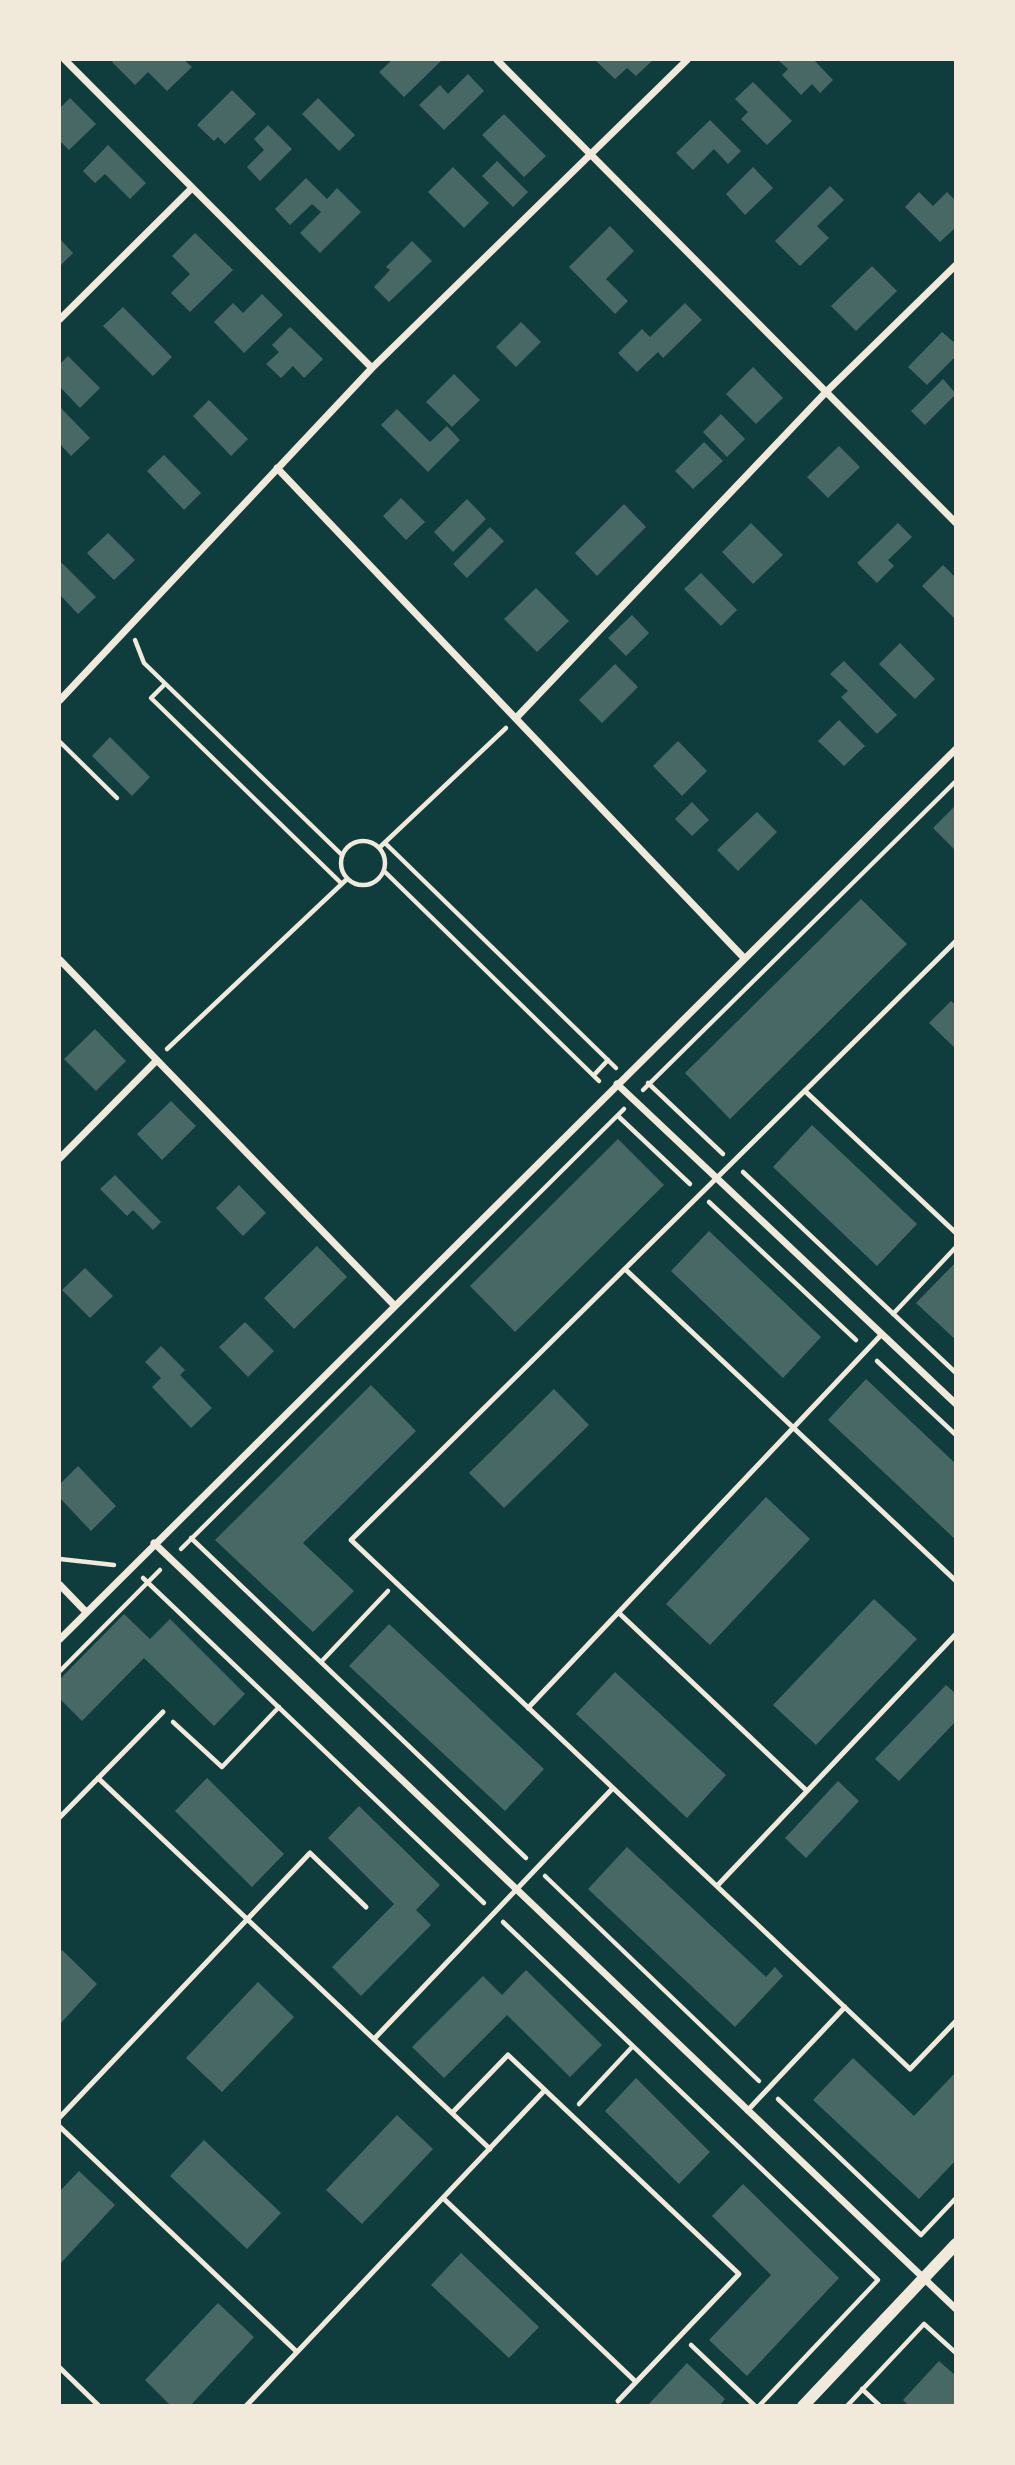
<!DOCTYPE html>
<style>
body{margin:0}
#map{position:relative;width:1015px;height:2465px;overflow:hidden;background:#0f3d3e;font-family:"Alegreya Sans",sans-serif}
canvas{display:block}
.frame{position:absolute;inset:0;border:61px solid #f1e9da;pointer-events:none}
</style>
<div id="map">
<canvas width="1015" height="2465"></canvas>
<div class="frame"></div>
</div>
<script>
const g = document.querySelector('canvas').getContext('2d');
g.lineJoin = 'round';
function fill(path, color) {
  g.fillStyle = color;
  g.fill(path, 'evenodd');
}
function toPath(rows) {
  const path = new Path2D();
  for (const r of rows) {
    if (r.length === 3) {
      path.moveTo(r[0] + r[2], r[1]);
      path.arc(r[0], r[1], r[2], 0, 2 * Math.PI);
      continue;
    }
    path.moveTo(r[0], r[1]);
    for (let i = 2; i < r.length; i += 2) path.lineTo(r[i], r[i + 1]);
  }
  return path;
}
function stroke(path, color, width, dash) {
  g.strokeStyle = color;
  g.lineWidth = width;
  g.lineCap = dash ? 'butt' : 'round';
  g.setLineDash(dash || []);
  g.stroke(path);
}
fill(toPath([
 [114,60,184,60,192,67,167,91,148,72,135,85,112,62],
 [392,60,442,60,404,97,379,72],
 [595,60,653,60,636,76,627,68,615,79],
 [778,60,814,60,833,80,820,93,812,84,801,95,782,75,788,69],
 [468,74,484,91,444,130,419,105,440,85,448,94],
 [753,82,792,121,767,145,741,119,748,112,735,99],
 [232,90,256,114,225,144,218,137,214,141,197,125],
 [70,98,96,124,69,150,60,141,60,108],
 [318,98,355,135,339,151,302,114],
 [504,114,546,156,524,177,482,135],
 [710,120,741,151,728,164,714,149,693,170,676,153],
 [268,125,292,149,260,181,247,167,264,150,254,139],
 [108,145,146,183,130,199,105,174,95,183,83,171],
 [497,161,528,192,513,207,482,176],
 [453,167,489,203,464,228,428,192],
 [753,167,773,188,745,215,726,194],
 [306,178,327,199,337,188,361,212,320,253,300,233,321,212,312,204,290,225,275,209],
 [830,186,844,200,817,226,829,238,800,266,775,241],
 [919,192,933,206,947,192,956,201,956,227,940,242,905,207],
 [610,226,634,251,606,279,628,301,615,314,569,267],
 [195,233,233,270,190,312,171,293,190,274,172,256],
 [60,239,73,253,60,266],
 [412,241,432,261,389,302,374,287,390,270,386,267],
 [872,266,897,291,856,331,831,306],
 [262,294,283,315,244,353,214,322,233,303,243,313],
 [685,303,702,320,663,358,658,352,637,372,618,353,642,329,650,337],
 [123,307,172,357,153,376,103,326],
 [521,322,541,342,516,367,496,347],
 [290,327,323,359,304,378,293,366,281,378,266,364,279,352,272,345],
 [942,332,956,344,956,356,927,385,908,367],
 [68,356,100,388,80,408,60,387,60,364],
 [753,367,783,398,756,424,726,394],
 [454,374,480,400,452,427,426,402],
 [943,379,956,394,925,425,911,411],
 [209,400,248,439,231,456,193,416],
 [60,407,90,438,71,456,60,444],
 [397,409,430,442,447,426,460,440,428,472,381,425],
 [721,414,745,439,727,457,703,432],
 [704,442,723,461,693,489,675,471],
 [839,446,860,467,828,498,807,477],
 [164,455,201,493,184,510,147,471],
 [401,498,425,522,406,540,383,516],
 [467,499,486,519,453,552,434,532],
 [624,504,646,527,597,576,575,553],
 [751,523,783,555,753,584,722,552],
 [898,523,912,537,888,560,894,566,877,583,857,563],
 [490,527,504,541,467,578,453,564],
 [108,533,135,560,114,580,87,553],
 [62,563,96,597,78,614,60,595,60,565],
 [943,565,956,578,956,620,922,586],
 [701,573,737,610,721,626,684,589],
 [536,588,569,621,537,652,504,619],
 [632,615,649,633,626,656,608,638],
 [900,643,935,679,915,699,879,664],
 [844,661,897,715,877,734,841,697,848,691,830,674],
 [615,664,638,687,602,723,579,700],
 [839,720,865,746,844,766,818,741],
 [110,737,150,777,132,796,92,756],
 [678,741,707,771,682,796,653,766],
 [692,802,709,820,692,836,675,819],
 [956,805,956,851,933,828],
 [757,812,777,832,738,871,717,850],
 [861,899,907,944,730,1119,685,1073],
 [951,1001,956,1005,956,1049,929,1023],
 [95,1029,126,1061,96,1091,64,1059],
 [171,1101,196,1126,162,1160,137,1134],
 [812,1125,917,1224,877,1266,773,1167],
 [618,1139,664,1185,515,1332,470,1286],
 [115,1175,161,1222,153,1230,133,1210,127,1216,100,1189],
 [239,1185,266,1213,243,1236,216,1208],
 [709,1231,821,1337,783,1378,671,1271],
 [317,1246,347,1277,294,1329,264,1298],
 [956,1262,956,1340,916,1303],
 [85,1268,113,1296,90,1318,62,1290],
 [245,1322,274,1351,248,1377,219,1347],
 [161,1346,185,1370,180,1375,212,1408,191,1428,152,1387,161,1378,145,1362],
 [866,1379,956,1464,956,1540,828,1420],
 [371,1385,416,1431,303,1543,354,1591,313,1632,215,1540],
 [554,1389,589,1425,504,1508,469,1473],
 [78,1466,116,1506,91,1531,60,1498,60,1484],
 [766,1497,810,1539,710,1645,666,1604],
 [874,1599,917,1639,816,1745,773,1705],
 [124,1614,150,1639,170,1619,245,1694,214,1726,144,1658,82,1721,60,1699,60,1679],
 [389,1624,544,1769,505,1811,349,1666],
 [615,1672,726,1775,687,1818,576,1714],
 [946,1685,956,1694,956,1721,899,1781,875,1759],
 [207,1778,284,1854,252,1887,175,1811],
 [838,1781,859,1801,806,1858,785,1838],
 [359,1806,440,1885,416,1910,431,1925,361,1996,332,1967,394,1904,328,1838],
 [627,1847,766,1977,775,1967,783,1976,735,2027,588,1889],
 [62,1950,97,1984,60,2024,60,1953],
 [526,1970,602,2045,570,2077,507,2015,444,2078,412,2047,483,1976,502,1995],
 [258,1982,294,2017,222,2092,186,2058],
 [853,2058,914,2116,956,2072,956,2160,919,2199,813,2100],
 [636,2078,710,2152,679,2184,605,2111],
 [397,2115,433,2149,362,2224,326,2190],
 [204,2140,281,2213,247,2249,170,2176],
 [79,2171,115,2205,60,2264,60,2191],
 [743,2184,839,2278,747,2376,709,2340,771,2275,712,2216],
 [461,2253,539,2327,509,2358,431,2285],
 [218,2303,254,2337,190,2406,171,2406,145,2380],
 [939,2361,956,2376,956,2406,909,2406,903,2400],
 [687,2363,725,2399,719,2406,647,2406]
]), '#486865');
stroke(toPath([
 [135,640,144,663,342,855],
 [165,684,151,698,342,884],
 [60,742,117,798],
 [363,863,22],
 [385,843,616,1068],
 [379,848,506,728],
 [384,871,599,1081],
 [167,1049,347,879],
 [594,1075,608,1060],
 [648,1083,723,1154],
 [643,1090,956,781],
 [618,1116,690,1184],
 [743,1172,956,1373],
 [709,1202,856,1340],
 [893,1314,956,1247],
 [877,1361,956,1435],
 [191,1538,526,1858],
 [181,1549,624,1109],
 [60,1559,114,1565],
 [143,1578,484,1903],
 [321,1662,388,1591],
 [60,1671,160,1570],
 [173,1722,222,1767,279,1707],
 [545,1876,759,2081],
 [503,1922,878,2280,759,2406],
 [778,2099,921,2235,956,2198],
 [579,2104,633,2046],
 [691,2345,755,2406],
 [862,2389,880,2406],
 [847,2406,924,2324,956,2353]
]), '#f1e9da', 4.5);
stroke(toPath([
 [956,941,351,1540,910,2069,956,2021],
 [805,1091,956,1233],
 [625,1269,956,1581],
 [619,1613,807,1791],
 [528,1708,882,1334],
 [98,1778,490,2149],
 [60,1817,163,1712],
 [717,1886,956,1634],
 [374,2039,613,1788],
 [747,2111,845,2007],
 [452,2113,508,2055,739,2274,618,2401],
 [60,2117,310,1853,366,1907],
 [60,2127,297,2352],
 [443,2198,636,2382],
 [60,2368,99,2406],
 [246,2406,545,2090]
]), '#f1e9da', 5);
stroke(toPath([
 [65,60,372,368],
 [497,60,956,523],
 [60,319,192,188],
 [277,468,744,958],
 [60,700,372,368,687,60],
 [517,717,826,392,956,265],
 [60,960,394,1305],
 [617,1084,956,1404],
 [60,1158,156,1061],
 [154,1543,956,2309],
 [60,1585,86,1612],
 [60,1639,956,749]
]), '#f1e9da', 7);
stroke(toPath([
 [803,2406,956,2244]
]), '#f1e9da', 12);
</script>
